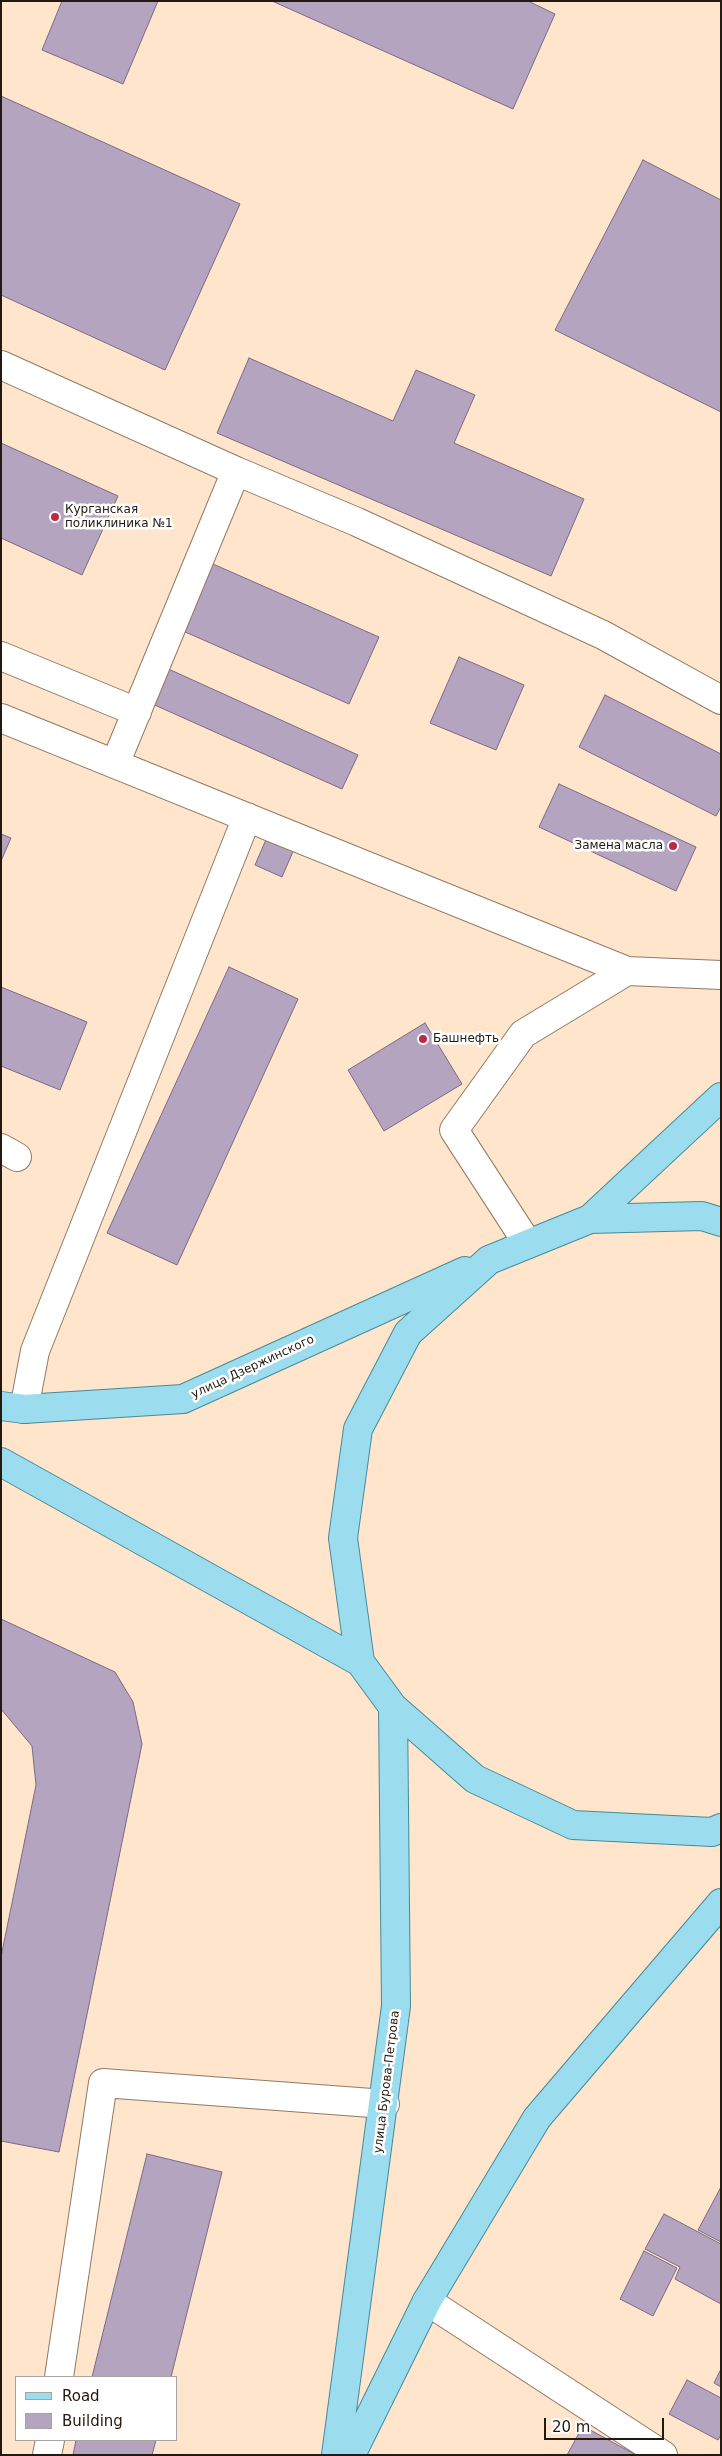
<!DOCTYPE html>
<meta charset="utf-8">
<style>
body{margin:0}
#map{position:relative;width:722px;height:2456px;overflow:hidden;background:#ffe5cc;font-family:"DejaVu Sans",sans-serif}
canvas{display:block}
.frame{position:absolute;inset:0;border:2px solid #221910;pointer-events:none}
.legend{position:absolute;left:15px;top:2376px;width:162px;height:65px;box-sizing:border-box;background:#fff;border:1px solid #a7a39f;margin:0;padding:6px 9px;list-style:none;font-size:15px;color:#221910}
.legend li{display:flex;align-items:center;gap:10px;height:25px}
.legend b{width:25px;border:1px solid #a7a39f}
.scale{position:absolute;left:544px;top:2418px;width:120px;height:22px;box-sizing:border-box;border:2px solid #221910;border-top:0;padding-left:6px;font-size:15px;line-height:18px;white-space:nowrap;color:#221910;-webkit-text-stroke:4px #fff;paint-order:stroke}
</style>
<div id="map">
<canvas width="722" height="2456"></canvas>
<div class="frame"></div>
<ul class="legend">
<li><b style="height:6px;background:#9bddee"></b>Road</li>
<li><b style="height:14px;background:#b4a4bf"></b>Building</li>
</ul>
<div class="scale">20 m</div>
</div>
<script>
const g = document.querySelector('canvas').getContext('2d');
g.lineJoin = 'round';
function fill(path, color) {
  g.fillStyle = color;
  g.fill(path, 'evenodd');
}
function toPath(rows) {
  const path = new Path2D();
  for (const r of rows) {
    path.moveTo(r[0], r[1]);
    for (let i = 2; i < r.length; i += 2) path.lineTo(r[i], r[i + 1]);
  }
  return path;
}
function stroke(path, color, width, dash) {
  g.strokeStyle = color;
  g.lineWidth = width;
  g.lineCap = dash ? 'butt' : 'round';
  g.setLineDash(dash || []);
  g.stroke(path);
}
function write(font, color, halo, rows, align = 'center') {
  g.font = font + ' "DejaVu Sans",sans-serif';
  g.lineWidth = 5;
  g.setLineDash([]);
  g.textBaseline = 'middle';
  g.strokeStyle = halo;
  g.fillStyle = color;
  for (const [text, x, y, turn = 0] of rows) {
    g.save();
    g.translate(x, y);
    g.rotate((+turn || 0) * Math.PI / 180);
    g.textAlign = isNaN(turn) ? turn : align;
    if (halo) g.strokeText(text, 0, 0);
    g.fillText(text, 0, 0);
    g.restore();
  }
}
const building = toPath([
 [62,1,158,1,123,84,42,50,62,1],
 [272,1,528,1,555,14,513,109,272,1],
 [1,96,240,204,165,370,1,295,1,96],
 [643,160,721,200,721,412,555,330,643,160],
 [249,358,393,421,416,370,475,395,454,443,584,499,551,576,217,433,249,358],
 [1,443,118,496,82,575,1,538,1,443],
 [213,564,379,637,349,704,183,631,213,564],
 [459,657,524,685,496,750,430,723,459,657],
 [164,667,358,755,342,789,148,702,164,667],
 [605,695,721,754,721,807,716,816,579,747,605,695],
 [559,784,696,847,676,891,539,827,559,784],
 [1,834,11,838,1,861,1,834],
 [268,835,295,847,282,877,255,865,268,835],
 [229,967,298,999,177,1265,107,1233,229,967],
 [1,987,87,1022,60,1090,1,1066,1,987],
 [425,1023,462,1084,384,1131,348,1070,425,1023],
 [1,1619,115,1672,133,1702,142,1744,59,2152,1,2141,1,1957,36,1785,32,1746,1,1709,1,1619],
 [147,2154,222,2172,171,2377,92,2377,147,2154],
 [721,2187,721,2242,698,2230,721,2187],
 [664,2214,721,2244,721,2304,675,2279,680,2267,645,2249,664,2214],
 [644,2251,677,2268,653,2316,620,2299,644,2251],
 [721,2369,721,2387,714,2383,721,2369],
 [687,2380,721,2398,721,2435,718,2440,669,2414,687,2380],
 [583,2426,636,2455,567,2455,583,2426],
 [76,2440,156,2440,152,2455,73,2455,76,2440]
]);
fill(building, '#b4a4bf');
stroke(building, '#7a6a84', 1);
const minor = toPath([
 [1,365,236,471,357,522,603,635,721,700],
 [1,656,137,712],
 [1,718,627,971,721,975],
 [115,764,236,471],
 [1,1148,17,1157],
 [528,1244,454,1130,523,1034,627,971],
 [24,1409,35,1351,247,817],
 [427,2301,663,2455],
 [59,2377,103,2083,385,2104],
 [47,2455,50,2440]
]);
const major = toPath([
 [590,1219,721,1097],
 [721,1222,702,1216,590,1219,489,1260,408,1333,358,1429,343,1538,360,1662,393,1707,475,1779,573,1825,712,1832,721,1828],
 [1,1406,24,1409,183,1399,465,1271],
 [1,1462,360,1662],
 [336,2455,396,2006,393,1707],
 [351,2455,427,2301,537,2118,721,1903]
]);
stroke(minor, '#917a63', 30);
stroke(major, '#468a98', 30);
stroke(minor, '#fff', 28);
stroke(major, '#9bddee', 28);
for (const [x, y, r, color] of [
 [55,517,5,"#ba2949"],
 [673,846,5,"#ba2949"],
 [423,1039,5,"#ba2949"]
]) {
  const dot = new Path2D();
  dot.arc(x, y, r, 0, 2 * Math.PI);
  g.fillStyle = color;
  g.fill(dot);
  stroke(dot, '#fff', 2);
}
write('12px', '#221910', '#fff', [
 ["Курганская",65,510],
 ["поликлиника №1",65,524],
 ["Замена масла",663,846,"right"],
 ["Башнефть",433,1039]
], 'left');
write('12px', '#221910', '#fff', [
 ["улица Дзержинского",253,1367,-25],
 ["улица Бурова-Петрова",387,2082,-83]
]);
</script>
